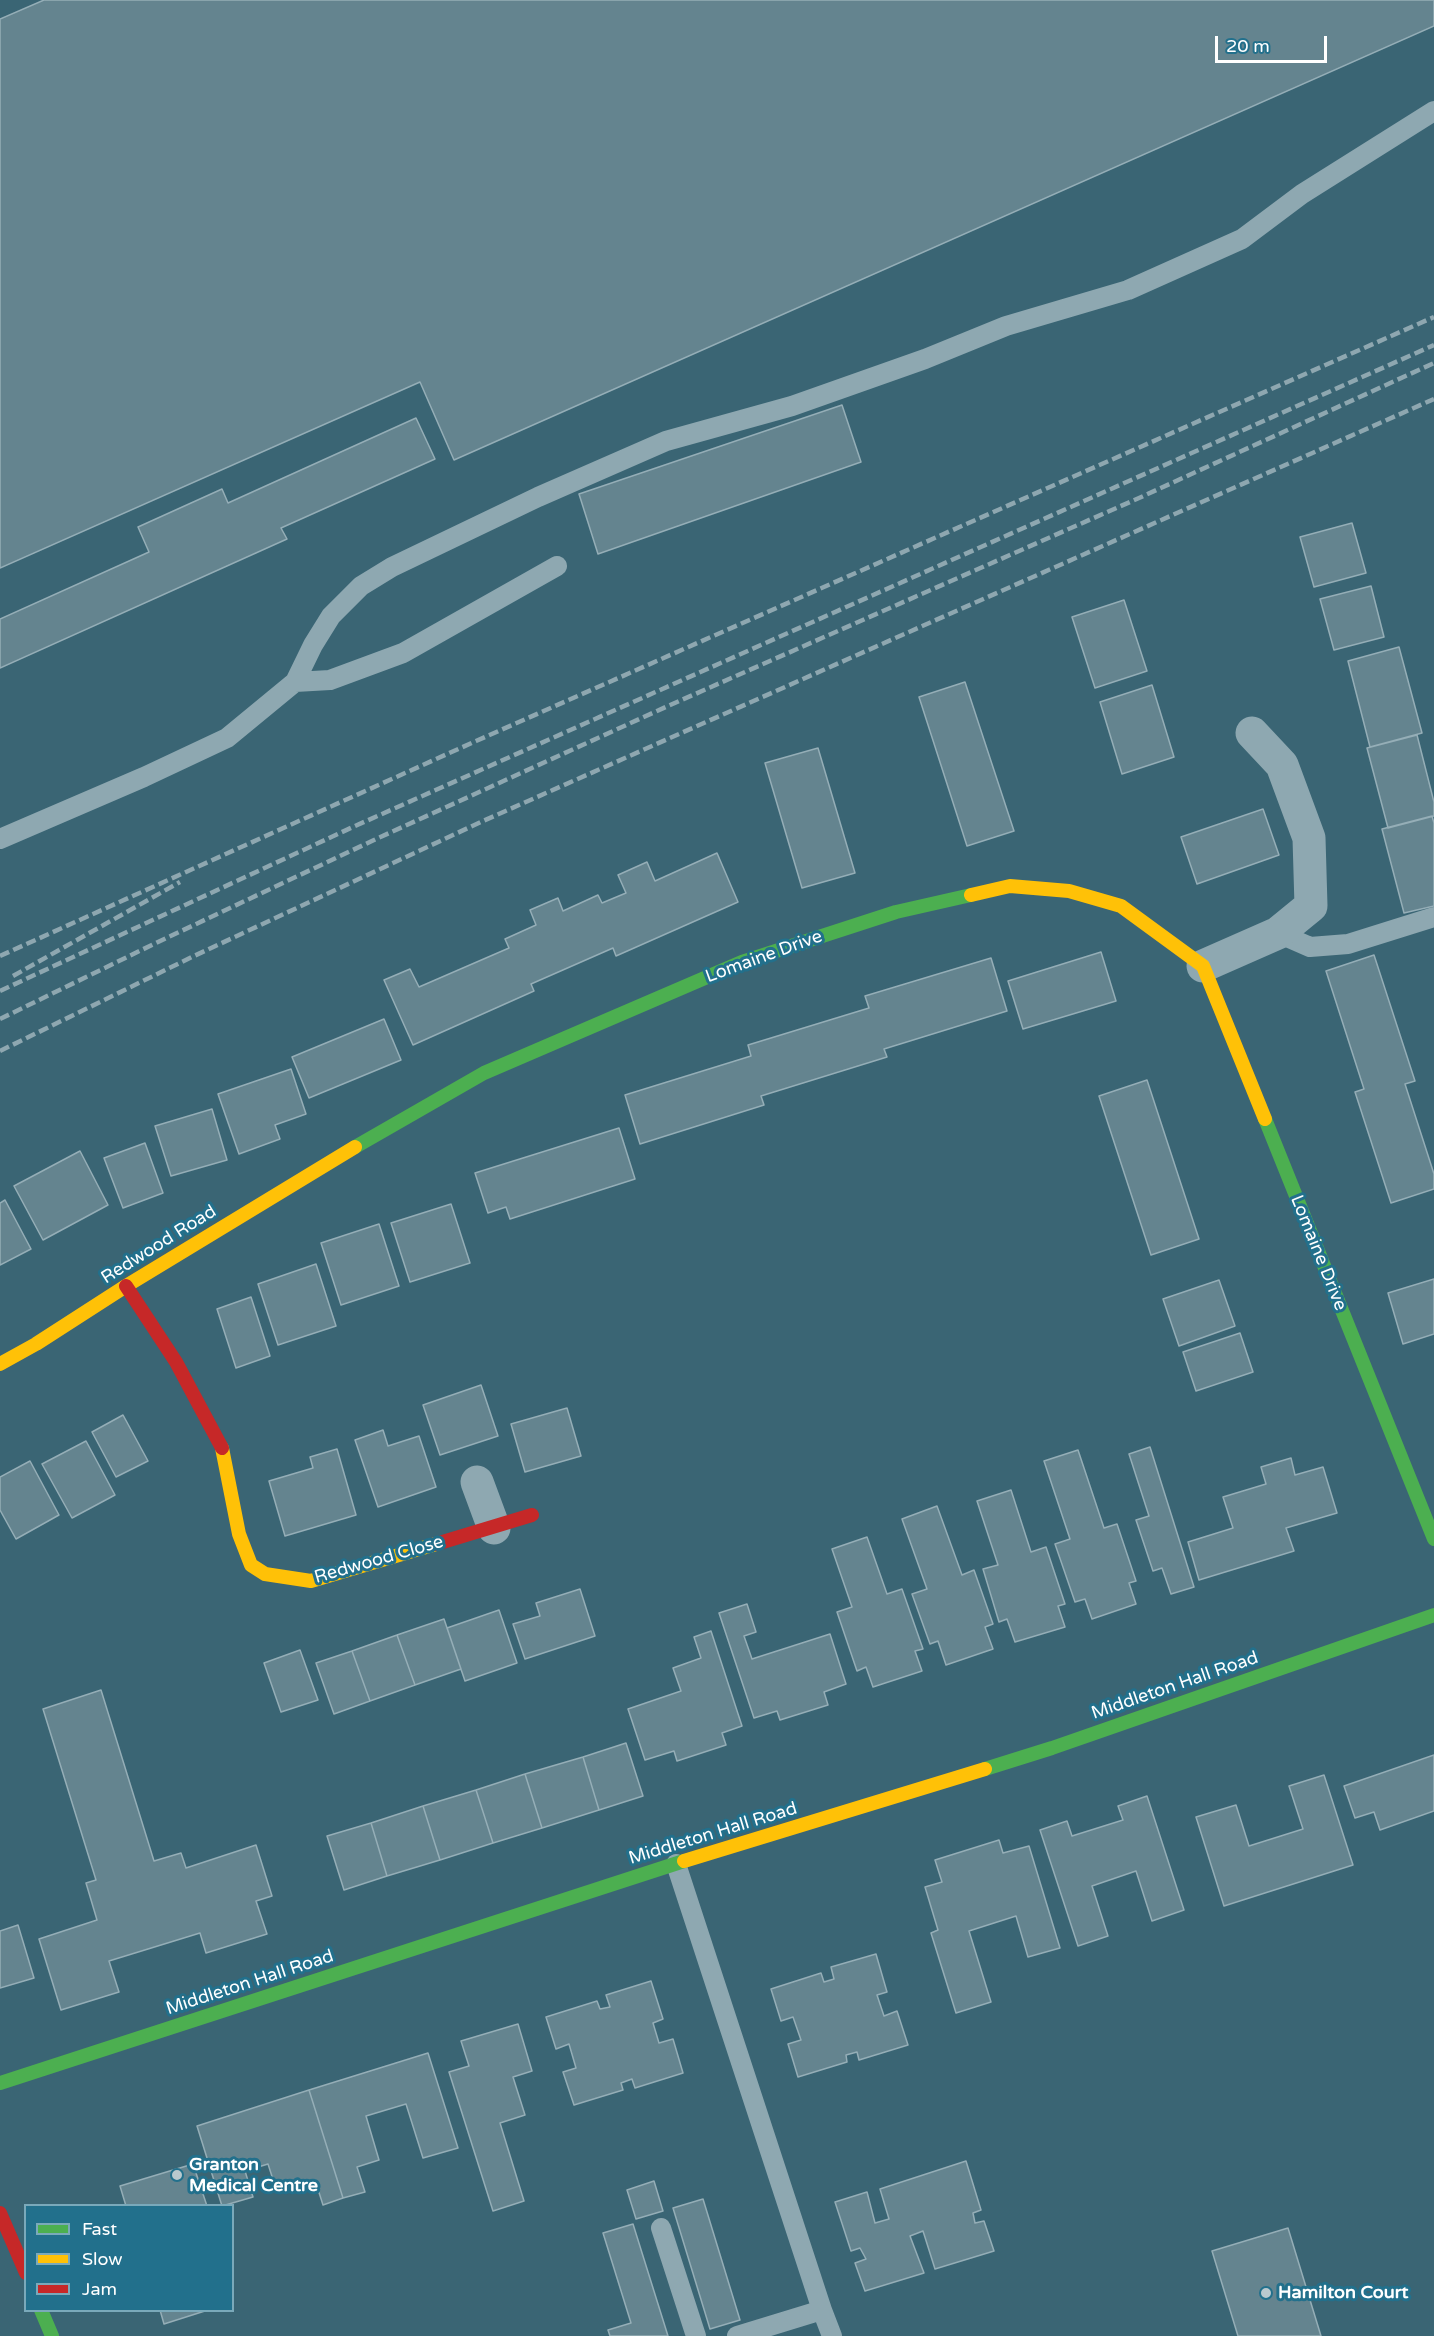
<!DOCTYPE html>
<style>
body{margin:0}
#map{position:relative;width:1434px;height:2336px;overflow:hidden;background:#3a6574;font-family:"Varela Round",sans-serif}
canvas{display:block}
.legend{position:absolute;left:24px;top:2204px;width:210px;height:108px;box-sizing:border-box;background:#22708c;border:2px solid #7aa9ba;margin:0;padding:8px 10px;list-style:none;font-size:18px;color:#fff}
.legend li{display:flex;align-items:center;gap:12px;height:30px}
.legend b{width:30px;border:2px solid #7aa9ba}
.scale{position:absolute;left:1215px;top:36px;width:112px;height:27px;box-sizing:border-box;border:3px solid #fff;border-top:0;padding-left:8px;font-size:18px;line-height:21px;white-space:nowrap;color:#fff;-webkit-text-stroke:4px #22708c;paint-order:stroke}
</style>
<div id="map">
<canvas width="1434" height="2336"></canvas>
<ul class="legend">
<li><b style="height:8px;background:#4caf50"></b>Fast</li>
<li><b style="height:8px;background:#ffc107"></b>Slow</li>
<li><b style="height:8px;background:#c62828"></b>Jam</li>
</ul>
<div class="scale">20 m</div>
</div>
<script>
const g = document.querySelector('canvas').getContext('2d');
g.lineJoin = 'round';
function fill(path, color) {
  g.fillStyle = color;
  g.fill(path, 'evenodd');
}
function toPath(rows) {
  const path = new Path2D();
  for (const r of rows) {
    path.moveTo(r[0], r[1]);
    for (let i = 2; i < r.length; i += 2) path.lineTo(r[i], r[i + 1]);
  }
  return path;
}
function stroke(path, color, width, dash) {
  g.strokeStyle = color;
  g.lineWidth = width;
  g.lineCap = dash ? 'butt' : 'round';
  g.setLineDash(dash || []);
  g.stroke(path);
}
function write(font, color, halo, rows, align = 'center') {
  g.font = font + ' "Varela Round",sans-serif';
  g.lineWidth = 6;
  g.setLineDash([]);
  g.textBaseline = 'middle';
  g.strokeStyle = halo;
  g.fillStyle = color;
  for (const [text, x, y, turn = 0] of rows) {
    g.save();
    g.translate(x, y);
    g.rotate((+turn || 0) * Math.PI / 180);
    g.textAlign = isNaN(turn) ? turn : align;
    if (halo) g.strokeText(text, 0, 0);
    g.fillText(text, 0, 0);
    g.restore();
  }
}
const building = toPath([
 [44,0,1434,0,1434,26,454,460,420,382,0,568,0,19,44,0],
 [842,405,861,462,598,554,579,494,842,405],
 [416,418,435,459,281,528,287,539,0,668,0,619,149,552,138,527,222,489,228,503,416,418],
 [1352,523,1366,573,1314,587,1300,537,1352,523],
 [1371,586,1384,637,1334,650,1320,599,1371,586],
 [1124,600,1147,671,1095,688,1072,617,1124,600],
 [1399,647,1422,733,1370,747,1348,661,1399,647],
 [965,682,1014,831,967,846,919,697,965,682],
 [1152,685,1174,757,1122,774,1100,702,1152,685],
 [1417,735,1434,802,1434,816,1388,828,1367,748,1417,735],
 [818,748,855,873,802,888,765,763,818,748],
 [1263,809,1279,855,1197,884,1181,837,1263,809],
 [1432,816,1434,823,1434,906,1404,913,1382,829,1432,816],
 [717,853,738,902,616,956,613,948,531,984,534,991,413,1045,384,980,410,969,419,987,509,948,505,939,536,925,530,910,558,898,563,911,598,895,602,903,626,893,618,875,647,862,655,881,717,853],
 [1101,952,1116,1001,1023,1029,1008,981,1101,952],
 [1374,955,1415,1081,1405,1084,1434,1174,1434,1189,1391,1203,1355,1092,1364,1089,1326,971,1374,955],
 [991,958,1007,1011,884,1049,887,1057,761,1096,764,1105,640,1144,625,1095,751,1056,748,1045,869,1008,865,996,991,958],
 [384,1019,401,1060,309,1098,292,1057,384,1019],
 [291,1069,306,1114,275,1125,280,1139,239,1154,218,1094,291,1069],
 [1147,1080,1199,1239,1151,1255,1099,1096,1147,1080],
 [212,1109,227,1160,171,1176,155,1126,212,1109],
 [619,1128,635,1179,510,1219,506,1207,488,1213,475,1173,619,1128],
 [145,1143,163,1193,123,1208,104,1158,145,1143],
 [80,1151,108,1205,43,1240,14,1186,80,1151],
 [5,1200,31,1249,0,1265,0,1203,5,1200],
 [451,1204,470,1263,410,1282,391,1223,451,1204],
 [379,1224,399,1286,341,1305,321,1243,379,1224],
 [316,1264,336,1326,278,1345,258,1284,316,1264],
 [1434,1279,1434,1334,1403,1344,1388,1293,1434,1279],
 [1219,1280,1235,1326,1179,1346,1163,1299,1219,1280],
 [251,1297,270,1356,236,1368,217,1309,251,1297],
 [1240,1333,1253,1372,1196,1391,1183,1352,1240,1333],
 [481,1385,498,1436,440,1455,423,1405,481,1385],
 [567,1408,581,1456,525,1472,511,1424,567,1408],
 [123,1415,148,1461,116,1477,92,1432,123,1415],
 [383,1430,388,1446,419,1436,436,1487,378,1507,355,1440,383,1430],
 [86,1441,115,1495,72,1518,42,1464,86,1441],
 [1150,1447,1194,1587,1171,1594,1162,1568,1153,1571,1136,1520,1149,1516,1129,1454,1150,1447],
 [337,1449,356,1515,285,1536,269,1481,313,1468,310,1457,337,1449],
 [1078,1450,1104,1528,1117,1524,1136,1581,1129,1583,1136,1604,1092,1619,1085,1599,1075,1602,1055,1544,1070,1539,1044,1461,1078,1450],
 [1291,1458,1295,1475,1323,1467,1337,1513,1286,1528,1294,1551,1199,1580,1188,1542,1233,1528,1223,1497,1266,1484,1261,1467,1291,1458],
 [30,1461,59,1515,16,1539,0,1510,0,1477,30,1461],
 [1011,1490,1031,1552,1046,1547,1065,1604,1058,1606,1065,1627,1015,1642,1007,1619,999,1622,983,1569,998,1565,977,1501,1011,1490],
 [937,1506,962,1575,974,1570,993,1624,985,1627,993,1649,946,1665,938,1641,930,1644,912,1594,927,1589,902,1519,937,1506],
 [867,1537,887,1594,902,1589,923,1649,915,1651,922,1671,873,1687,866,1667,857,1671,837,1612,852,1607,832,1549,867,1537],
 [580,1589,595,1636,525,1659,513,1624,540,1616,536,1603,580,1589],
 [747,1604,756,1632,744,1636,752,1659,830,1634,846,1684,824,1692,828,1705,780,1720,777,1711,754,1718,719,1613,747,1604],
 [499,1610,517,1663,465,1681,447,1628,499,1610],
 [444,1619,461,1669,415,1685,397,1635,444,1619],
 [711,1631,742,1726,722,1733,726,1745,677,1761,674,1751,645,1760,628,1709,681,1691,673,1668,701,1658,694,1637,711,1631],
 [397,1635,415,1685,370,1701,352,1651,397,1635],
 [300,1650,318,1700,281,1712,264,1663,300,1650],
 [352,1651,370,1701,334,1714,316,1663,352,1651],
 [101,1690,154,1861,181,1853,186,1868,256,1845,272,1896,256,1901,267,1934,206,1953,200,1933,109,1961,119,1992,61,2010,39,1939,97,1920,86,1883,96,1880,43,1709,101,1690],
 [626,1743,643,1796,599,1810,583,1757,626,1743],
 [1434,1755,1434,1811,1380,1830,1374,1812,1355,1818,1344,1786,1434,1755],
 [583,1757,599,1810,542,1828,525,1774,583,1757],
 [525,1774,542,1828,493,1843,476,1790,525,1774],
 [1324,1775,1353,1865,1224,1906,1196,1817,1236,1805,1249,1846,1303,1829,1289,1786,1324,1775],
 [476,1790,493,1843,440,1860,423,1806,476,1790],
 [1147,1796,1184,1910,1152,1921,1136,1871,1092,1886,1108,1936,1078,1946,1040,1830,1067,1821,1072,1836,1123,1820,1118,1806,1147,1796],
 [423,1806,440,1860,387,1876,371,1823,423,1806],
 [371,1823,387,1876,344,1890,327,1836,371,1823],
 [999,1840,1003,1853,1029,1846,1060,1948,1028,1957,1016,1916,969,1931,991,2002,956,2013,931,1933,938,1930,925,1887,942,1882,935,1860,999,1840],
 [18,1925,34,1978,0,1988,0,1931,18,1925],
 [876,1954,887,1992,877,1995,884,2016,897,2011,908,2045,859,2060,857,2052,846,2055,847,2062,798,2077,788,2044,801,2040,793,2017,781,2021,771,1989,821,1973,824,1982,834,1979,831,1967,876,1954],
 [651,1981,663,2019,653,2023,659,2043,673,2039,683,2073,635,2088,632,2079,621,2083,623,2090,574,2105,563,2072,576,2068,569,2044,556,2049,546,2017,597,2001,600,2009,610,2007,606,1995,651,1981],
 [518,2024,532,2071,513,2077,525,2115,500,2123,524,2201,493,2211,449,2072,469,2066,461,2041,518,2024],
 [428,2053,458,2148,423,2158,406,2104,366,2116,379,2160,357,2167,365,2192,343,2198,309,2090,428,2053],
 [309,2090,343,2198,323,2205,315,2180,277,2192,268,2164,245,2171,253,2197,222,2206,197,2126,309,2090],
 [966,2161,981,2210,973,2213,975,2223,984,2221,994,2251,935,2269,923,2231,910,2236,924,2273,865,2291,855,2263,866,2259,860,2248,851,2251,835,2202,867,2192,875,2223,889,2219,880,2189,966,2161],
 [193,2164,207,2206,126,2206,120,2186,193,2164],
 [654,2181,663,2211,636,2219,627,2190,654,2181],
 [703,2199,740,2320,710,2329,673,2208,703,2199],
 [633,2224,668,2336,610,2336,608,2330,631,2323,603,2233,633,2224],
 [1288,2228,1321,2336,1238,2336,1212,2251,1288,2228],
 [160,2310,208,2310,164,2324,160,2310]
]);
fill(building, '#64848f');
stroke(building, '#95aeb7', 1.5);
stroke(toPath([
 [295,682,330,680,403,653,557,566],
 [0,839,144,777,227,738,295,682,313,645,331,616,361,586,392,567,538,497,666,441,792,406,925,359,1006,326,1128,290,1242,239,1302,194,1434,111],
 [1278,933,1310,947,1348,944,1434,917],
 [676,1864,822,2310,737,2336],
 [661,2228,696,2336],
 [822,2310,832,2336]
]), '#8ea8b1', 20);
stroke(toPath([
 [1203,966,1278,933,1311,906,1309,838,1282,765,1252,733],
 [477,1482,494,1528]
]), '#8ea8b1', 33);
stroke(toPath([
 [1265,1119,1434,1539],
 [355,1147,484,1073,742,962,896,912,971,895],
 [985,1769,1052,1748,1434,1615],
 [0,2083,684,1861],
 [41,2310,52,2336]
]), '#4caf50', 14);
stroke(toPath([
 [971,895,1010,886,1069,891,1121,906,1203,966,1265,1119],
 [0,1364,36,1344,126,1286,355,1147],
 [222,1448,239,1534,251,1565,265,1574,311,1581,436,1544],
 [684,1861,985,1769]
]), '#ffc107', 14);
stroke(toPath([
 [126,1286,176,1362,222,1448],
 [436,1544,532,1515],
 [0,2213,26,2273]
]), '#c62828', 14);
stroke(toPath([
 [0,956,476,741,1434,317],
 [13,976,180,882],
 [0,991,355,826,1434,345],
 [0,1019,158,942,374,840,668,706,1139,498,1434,363],
 [0,1051,194,956,483,821,1434,399]
]), '#8ea7b0', 4.5, [10, 4.5]);
for (const [x, y, r, color] of [
 [177,2175,6,"#bac9ce"],
 [1266,2293,6,"#bac9ce"]
]) {
  const dot = new Path2D();
  dot.arc(x, y, r, 0, 2 * Math.PI);
  g.fillStyle = color;
  g.fill(dot);
  stroke(dot, '#22708c', 2);
}
write('18px', '#fff', '#22708c', [
 ["Lomaine Drive",764,957,-20],
 ["Redwood Road",159,1245,-32],
 ["Lomaine Drive",1318,1253,68],
 ["Redwood Close",379,1560,-16],
 ["Middleton Hall Road",1175,1686,-19],
 ["Middleton Hall Road",713,1834,-17],
 ["Middleton Hall Road",250,1983,-18]
]);
write('bold 18px', '#fff', '#22708c', [
 ["Granton",189,2165],
 ["Medical Centre",189,2186],
 ["Hamilton Court",1278,2293]
], 'left');
</script>
